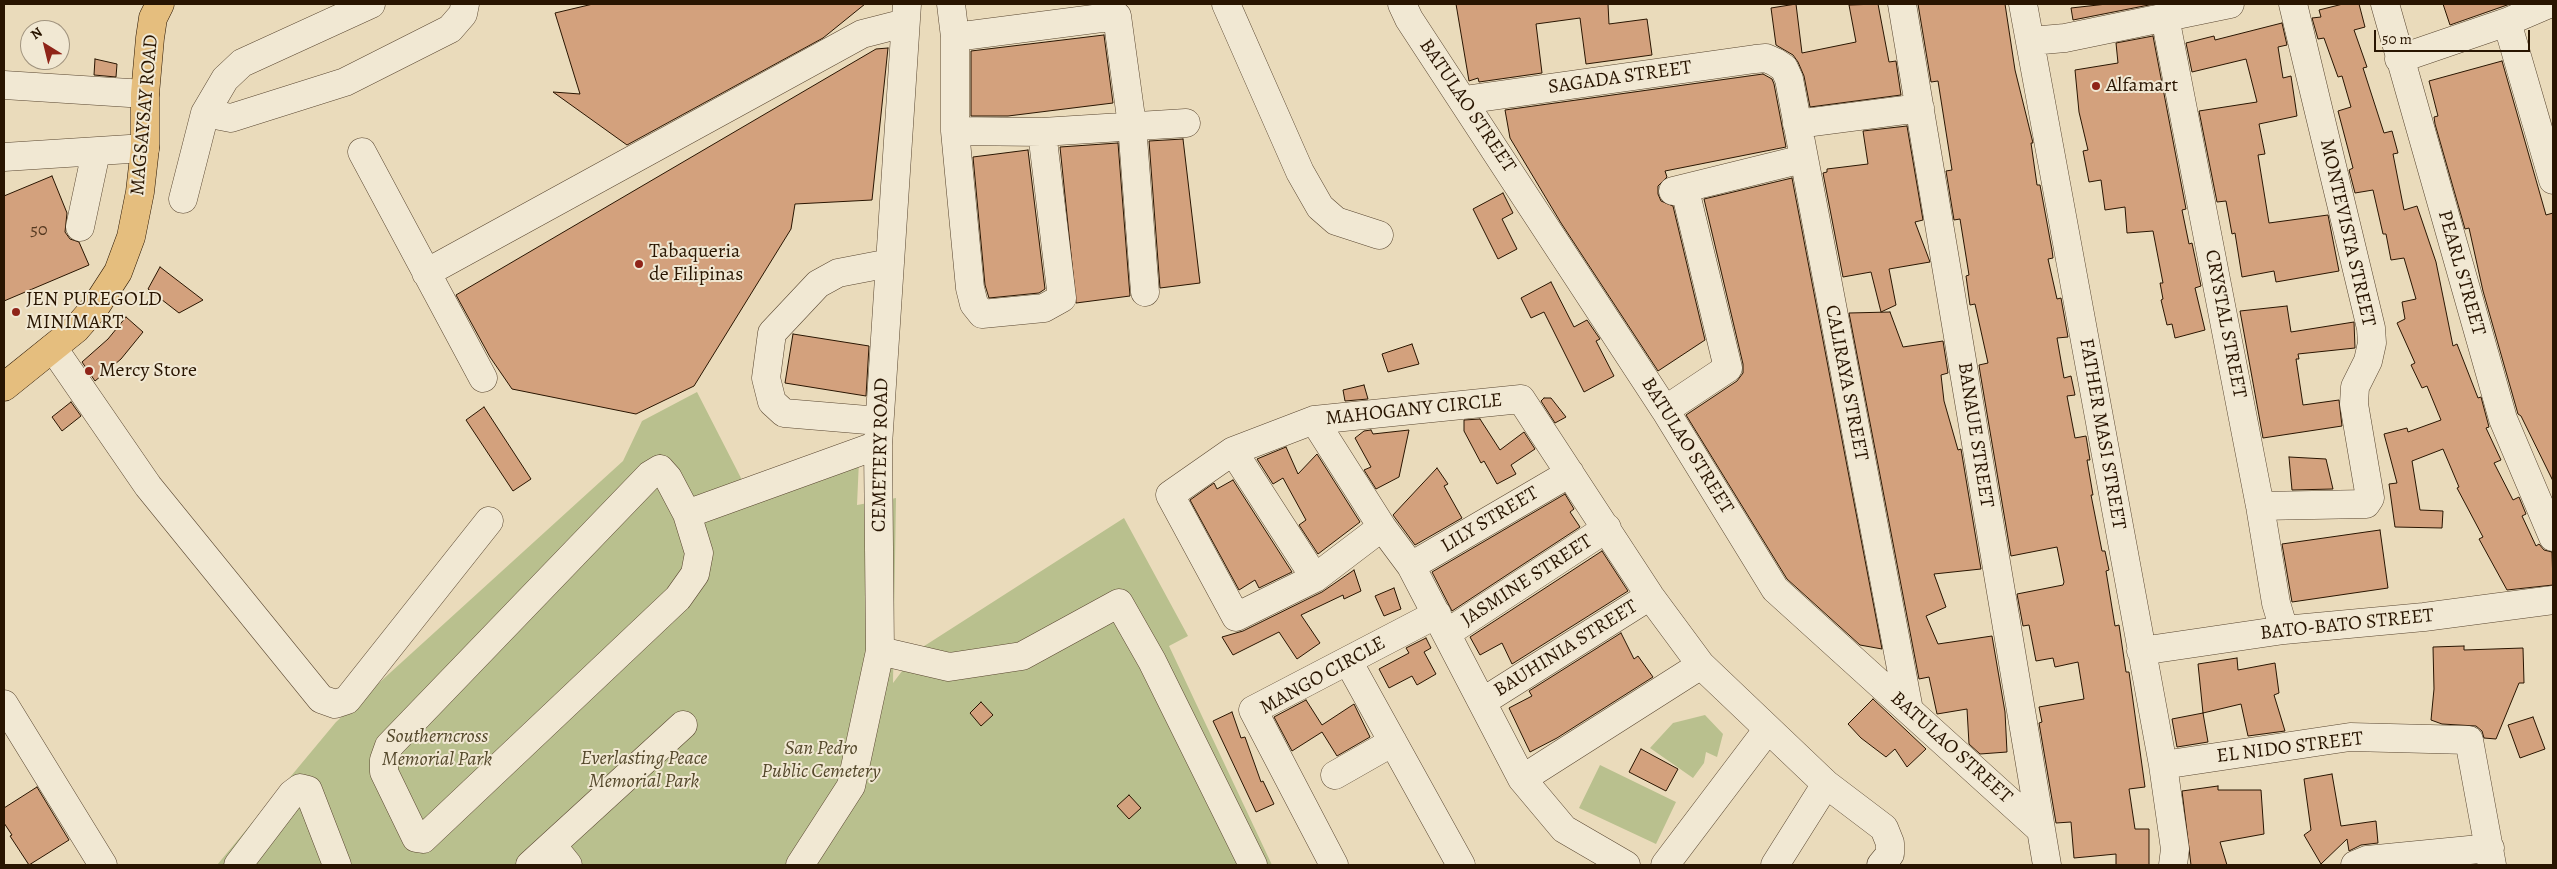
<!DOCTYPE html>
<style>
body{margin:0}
#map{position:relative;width:2557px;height:869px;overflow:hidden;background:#eadbbb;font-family:Alegreya,serif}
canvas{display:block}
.frame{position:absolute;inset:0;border:5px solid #291501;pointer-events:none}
.north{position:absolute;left:20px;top:20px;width:50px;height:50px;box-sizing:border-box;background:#f1e8d3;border:1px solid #a1947f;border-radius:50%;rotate:324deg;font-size:14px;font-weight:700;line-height:20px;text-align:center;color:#291501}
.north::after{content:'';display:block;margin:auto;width:18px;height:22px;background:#8f2418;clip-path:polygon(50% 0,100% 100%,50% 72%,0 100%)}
.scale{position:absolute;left:2374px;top:30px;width:156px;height:22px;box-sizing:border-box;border:2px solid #291501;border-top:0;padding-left:6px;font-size:15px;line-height:18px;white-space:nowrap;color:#291501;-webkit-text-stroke:4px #f1e8d3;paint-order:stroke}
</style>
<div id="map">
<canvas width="2557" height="869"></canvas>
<div class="frame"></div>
<div class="north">N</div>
<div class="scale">50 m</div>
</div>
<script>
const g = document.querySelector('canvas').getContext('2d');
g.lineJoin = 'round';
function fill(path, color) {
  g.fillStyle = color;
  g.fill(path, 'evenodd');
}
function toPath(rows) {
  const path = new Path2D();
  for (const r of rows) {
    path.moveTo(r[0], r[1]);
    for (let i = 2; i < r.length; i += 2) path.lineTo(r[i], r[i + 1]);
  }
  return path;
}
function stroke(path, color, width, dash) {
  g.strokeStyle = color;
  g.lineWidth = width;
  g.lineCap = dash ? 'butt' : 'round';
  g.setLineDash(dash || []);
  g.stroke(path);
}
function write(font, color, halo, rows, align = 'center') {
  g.font = font + ' Alegreya,serif';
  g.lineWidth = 4;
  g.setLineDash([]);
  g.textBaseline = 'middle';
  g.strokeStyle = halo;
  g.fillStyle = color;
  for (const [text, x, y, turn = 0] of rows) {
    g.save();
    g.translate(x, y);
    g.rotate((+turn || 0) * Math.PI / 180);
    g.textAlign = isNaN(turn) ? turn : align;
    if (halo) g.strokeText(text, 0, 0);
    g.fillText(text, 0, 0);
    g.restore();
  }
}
fill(toPath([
 [697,392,742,480,860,438,857,505,896,498,893,683,918,650,1124,518,1188,636,1169,646,1272,865,217,865,336,722,623,461,642,421],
 [1705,715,1723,734,1717,757,1706,752,1704,763,1693,778,1650,748,1673,723],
 [1600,765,1676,802,1656,844,1579,808]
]), '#b9c08e');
const building = toPath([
 [593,4,865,4,823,38,627,145,553,92,580,94,555,13,593,4],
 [1456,4,1608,4,1609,24,1647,19,1652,55,1586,64,1580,18,1536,24,1542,73,1479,82,1478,78,1469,81,1456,4],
 [1796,4,1802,53,1856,42,1849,5,1878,4,1889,62,1896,61,1901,95,1810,107,1804,76,1798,62,1793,55,1776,45,1771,8,1796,4],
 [1918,4,2005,4,2015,70,2033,143,2031,143,2037,185,2040,185,2052,250,2053,258,2048,259,2057,299,2061,298,2068,337,2057,338,2064,378,2071,376,2075,395,2067,396,2075,438,2086,436,2090,460,2087,460,2093,495,2091,495,2102,551,2105,551,2109,570,2106,571,2115,626,2119,625,2126,672,2129,672,2145,787,2129,789,2135,829,2149,829,2149,865,2116,865,2116,854,2074,858,2071,822,2056,823,2039,723,2042,722,2039,707,2084,699,2078,662,2055,667,2053,658,2036,661,2029,625,2023,626,2017,594,2063,585,2064,582,2057,547,2011,556,1980,372,1979,365,1988,363,1975,304,1970,305,1966,276,1969,275,1960,219,1954,220,1946,171,1952,170,1938,81,1931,82,1918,4],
 [2107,4,2154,4,2073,20,2071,8,2107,4],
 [2343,4,2359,4,2365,27,2354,30,2367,67,2363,68,2384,133,2392,131,2398,153,2393,154,2404,210,2417,206,2436,262,2453,346,2457,344,2478,398,2481,397,2489,427,2486,428,2501,460,2494,463,2513,500,2519,497,2526,514,2522,516,2536,546,2539,544,2544,550,2552,552,2553,585,2507,590,2479,539,2483,537,2457,488,2459,487,2443,449,2412,461,2420,510,2443,511,2442,528,2395,527,2389,484,2397,483,2384,434,2407,428,2408,432,2441,420,2427,386,2422,388,2411,365,2415,363,2397,323,2405,319,2402,302,2416,299,2404,258,2391,260,2386,234,2383,234,2373,190,2355,193,2349,170,2353,168,2338,111,2351,107,2342,76,2338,77,2324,38,2318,39,2312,18,2321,17,2319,10,2343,4],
 [2443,4,2510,4,2450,25,2443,4],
 [2282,23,2287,45,2278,47,2283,78,2291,76,2297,116,2259,124,2265,154,2258,155,2269,223,2328,215,2339,271,2276,282,2274,271,2242,277,2235,233,2232,234,2226,201,2217,202,2199,111,2257,102,2246,59,2192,72,2186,43,2214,36,2215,40,2282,23],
 [1104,35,1113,103,1008,116,971,116,971,51,1104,35],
 [2153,36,2186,209,2182,210,2189,244,2192,243,2201,286,2195,288,2205,330,2175,338,2172,324,2167,325,2161,300,2163,299,2160,283,2163,283,2153,231,2127,233,2125,207,2105,210,2101,180,2089,182,2083,151,2088,150,2079,112,2075,70,2118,63,2116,43,2153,36],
 [888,48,872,200,795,204,791,229,694,386,636,414,512,389,490,357,456,295,876,49,888,48],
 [95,59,117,64,116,77,94,75,95,59],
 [2502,61,2546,215,2553,213,2553,481,2521,416,2518,414,2483,291,2469,228,2465,229,2435,124,2434,117,2438,116,2429,81,2502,61],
 [1763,74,1772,79,1774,84,1786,147,1665,171,1667,177,1658,186,1658,194,1661,201,1673,206,1705,340,1658,371,1561,223,1510,138,1505,110,1763,74],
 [1907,126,1923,220,1915,222,1930,262,1889,269,1896,305,1881,312,1871,272,1843,277,1823,173,1827,172,1827,169,1868,164,1863,131,1907,126],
 [1183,139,1200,283,1160,288,1149,141,1183,139],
 [1118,143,1130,296,1076,303,1060,147,1118,143],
 [1028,150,1045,289,1039,293,989,298,985,285,973,157,1028,150],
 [52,176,67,213,65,232,70,239,79,242,89,265,4,301,4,196,52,176],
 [1792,178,1882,649,1860,645,1787,579,1686,415,1737,381,1743,373,1743,364,1704,199,1792,178],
 [1503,193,1513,213,1502,219,1517,249,1498,259,1473,209,1503,193],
 [160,267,203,300,179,313,148,289,160,267],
 [1551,282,1574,327,1587,320,1600,339,1596,341,1614,376,1584,392,1544,312,1531,318,1521,298,1551,282],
 [2287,306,2291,332,2354,322,2355,348,2298,354,2299,359,2296,359,2303,405,2339,400,2342,426,2263,438,2240,311,2287,306],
 [1890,312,1903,347,1943,341,1948,373,1941,375,1944,401,1958,450,1961,449,1981,569,1934,574,1946,607,1926,616,1938,644,1992,636,2005,712,2007,752,1980,754,1969,744,1967,709,1937,714,1929,677,1919,679,1849,313,1890,312],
 [126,317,143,332,121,359,95,381,82,362,108,339,126,317],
 [793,334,869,346,866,396,785,383,793,334],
 [1412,344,1419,364,1388,372,1382,354,1412,344],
 [1364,385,1368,399,1345,401,1343,390,1364,385],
 [1544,398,1551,398,1566,417,1555,423,1541,401,1544,398],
 [71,402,81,416,62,431,52,417,71,402],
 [484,407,531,479,513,491,466,420,484,407],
 [1480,419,1500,450,1524,432,1535,449,1511,465,1516,474,1497,484,1484,461,1481,463,1464,431,1464,420,1480,419],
 [1371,430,1373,434,1409,430,1399,477,1376,489,1364,470,1371,467,1355,438,1364,431,1371,430],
 [1286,447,1298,474,1317,454,1360,522,1318,554,1299,525,1306,520,1283,478,1273,484,1257,459,1286,447],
 [2289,457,2326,459,2333,489,2292,490,2289,457],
 [1437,468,1448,484,1444,486,1462,518,1415,545,1393,515,1437,468],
 [1233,480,1292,572,1259,588,1255,580,1239,590,1190,500,1214,483,1217,489,1233,480],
 [1565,494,1574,509,1570,512,1580,527,1452,611,1432,572,1565,494],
 [2380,530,2388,588,2292,602,2282,544,2380,530],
 [1602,551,1628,591,1512,664,1502,643,1480,655,1470,637,1602,551],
 [1354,570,1361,591,1344,599,1343,595,1301,615,1320,643,1297,659,1279,632,1233,655,1222,637,1243,631,1322,592,1354,570],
 [1394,588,1401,609,1384,616,1375,596,1394,588],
 [1621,633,1634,659,1638,656,1653,677,1557,738,1530,752,1509,708,1532,696,1529,691,1621,633],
 [1426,638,1431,648,1424,652,1436,674,1417,685,1412,676,1389,688,1379,669,1409,653,1406,648,1426,638],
 [2464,646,2464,650,2523,648,2524,683,2519,683,2496,739,2484,738,2482,731,2476,726,2442,724,2431,720,2434,689,2433,647,2464,646],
 [2237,658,2238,670,2275,663,2279,693,2274,695,2285,731,2248,736,2241,704,2203,713,2198,664,2237,658],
 [1873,699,1926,749,1907,767,1895,749,1886,757,1861,738,1848,724,1873,699],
 [1306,700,1322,725,1354,704,1370,737,1337,756,1322,732,1292,751,1274,717,1306,700],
 [981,702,993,715,981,726,970,713,981,702],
 [1232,712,1241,738,1245,737,1261,782,1263,781,1274,804,1256,812,1213,721,1232,712],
 [2203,713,2208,742,2177,747,2172,719,2203,713],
 [2533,717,2545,749,2520,758,2508,725,2533,717],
 [1641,749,1678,769,1666,791,1629,772,1641,749],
 [2332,774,2341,826,2376,821,2378,843,2361,845,2349,851,2347,839,2321,864,2304,835,2311,830,2304,779,2332,774],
 [2218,786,2218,790,2261,790,2264,834,2220,842,2227,865,2191,865,2182,791,2218,786],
 [37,787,69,840,29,865,10,836,12,835,4,823,4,808,37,787],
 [1129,795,1141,808,1129,819,1117,806,1129,795]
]);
fill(building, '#d3a17d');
stroke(building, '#291501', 1);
const minor = toPath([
 [907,4,878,445,880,651,949,667,1022,656,1119,603,1152,661,1253,865],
 [951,4,955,37],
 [1226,4,1300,172,1320,207,1336,221,1379,235],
 [1402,4,1409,19,1665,410,1775,589,2040,829],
 [1902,4,2047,865],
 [2023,4,2163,765,2175,849,2173,865],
 [2385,4,2503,419,2553,537],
 [2165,17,2260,506,2276,603,2284,630],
 [2507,22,2553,180],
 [2031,41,2065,38,2230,4],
 [2399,59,2507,22,2549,4],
 [4,85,145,94],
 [1464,100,1755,59,1766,58,1775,62,1784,68,1789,79,1909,710],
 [205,113,231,118,345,82,450,29,463,14,465,4],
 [1797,124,1920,108],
 [955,131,1042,132,1186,123],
 [1042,132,1062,298,1044,308,982,314,974,304,970,288,955,131,955,37,1117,16,1132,125,1145,292],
 [362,152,483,378],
 [4,157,145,148],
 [1673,191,1803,159],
 [183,199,205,113,225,79,242,63,371,4],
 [80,227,96,152],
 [426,273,862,34,905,23],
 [53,348,148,486,321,699,335,704,347,700,489,521],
 [1665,410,1728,368,1685,190],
 [1314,420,1382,527],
 [879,421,784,413,772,402,766,378,772,333,818,284,838,273,890,263],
 [1233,451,1315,578],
 [660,469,668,478,687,514,699,553,695,574,678,598,423,839,416,838,384,772,384,760,389,746,650,475,660,469],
 [2260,506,2366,504,2370,498,2354,404,2355,387,2368,361,2372,343,2371,328,2293,4],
 [687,514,878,445],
 [1411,566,1570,473],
 [1447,633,1607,528],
 [2141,651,2284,630,2424,617,2553,600],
 [1348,661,1461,865],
 [1482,702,1650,596],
 [4,704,103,865],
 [2163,765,2350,737,2469,740,2492,865],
 [1335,775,1393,742],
 [1522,779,1701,665],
 [552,845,568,865],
 [238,865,292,794,300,788,308,790,337,865],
 [530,865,683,725],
 [800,865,851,786,880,651],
 [1334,865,1253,710,1437,614],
 [1626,865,1564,829,1522,779,1411,566,1382,527,1315,578,1236,617,1170,495,1233,451,1314,420,1521,399,1650,596,1701,665,1826,784,1884,828,1890,843,1890,854,1881,865],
 [1665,865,1768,729],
 [1775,865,1826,784],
 [2355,865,2367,860,2490,848]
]);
const major = toPath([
 [4,387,76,329,96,306,118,272,131,237,140,192,145,148,145,94,150,38,153,18,160,4]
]);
stroke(minor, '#594630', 29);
stroke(major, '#291501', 29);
stroke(minor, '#f1e8d3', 28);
stroke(major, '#e5be7e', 28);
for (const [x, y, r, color] of [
 [2096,86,5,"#8f2418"],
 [639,264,5,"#8f2418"],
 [16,312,5,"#8f2418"],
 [89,371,5,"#8f2418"]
]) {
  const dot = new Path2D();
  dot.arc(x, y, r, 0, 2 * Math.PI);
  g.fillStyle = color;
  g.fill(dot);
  stroke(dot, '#f1e8d3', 2);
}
write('18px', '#543820', null, [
 ["50",39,231]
]);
write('20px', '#291501', '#f1e8d3', [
 ["SAGADA STREET",1620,78,-8],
 ["BATULAO STREET",1467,106,56],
 ["MAGSAYSAY ROAD",145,115,-85],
 ["MONTEVISTA STREET",2347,233,77],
 ["PEARL STREET",2461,273,74],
 ["CRYSTAL STREET",2225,324,79],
 ["CALIRAYA STREET",1846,383,79],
 ["MAHOGANY CIRCLE",1414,410,-6],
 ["FATHER MASI STREET",2102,434,80],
 ["BANAUE STREET",1975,435,81],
 ["BATULAO STREET",1687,446,58],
 ["CEMETERY ROAD",881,455,-89],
 ["LILY STREET",1490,520,-31],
 ["JASMINE STREET",1527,581,-33],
 ["BATO-BATO STREET",2347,625,-6],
 ["BAUHINIA STREET",1566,649,-32],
 ["MANGO CIRCLE",1323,676,-29],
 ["BATULAO STREET",1951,748,42],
 ["EL NIDO STREET",2290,748,-7]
]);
write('20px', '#291501', '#f1e8d3', [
 ["Alfamart",2106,86],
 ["Tabaqueria",649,252],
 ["de Filipinas",649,275],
 ["JEN PUREGOLD",26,300],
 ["MINIMART",26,323],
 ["Mercy Store",99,371]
], 'left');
write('italic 20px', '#54482b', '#f1e8d3', [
 ["Southerncross",437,737],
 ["Memorial Park",437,760],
 ["San Pedro",821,749],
 ["Public Cemetery",821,772],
 ["Everlasting Peace",644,759],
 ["Memorial Park",644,782]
]);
</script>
